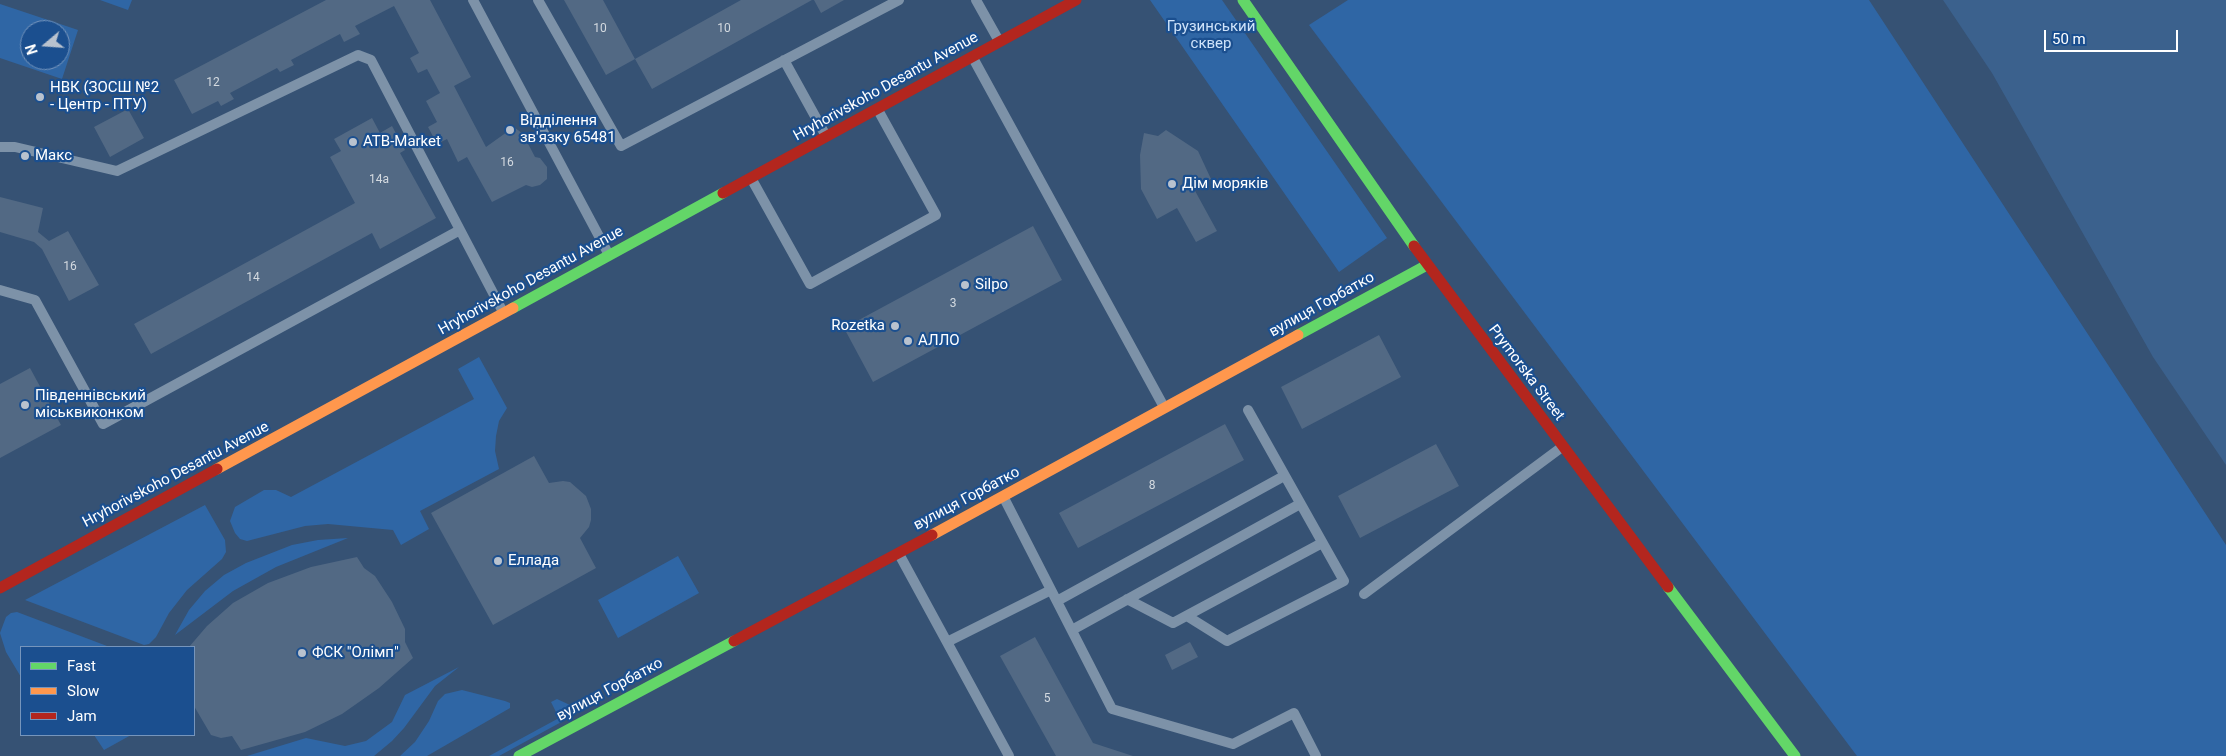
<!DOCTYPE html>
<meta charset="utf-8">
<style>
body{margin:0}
#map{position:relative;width:2226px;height:756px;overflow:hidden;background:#365274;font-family:Roboto,sans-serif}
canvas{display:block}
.legend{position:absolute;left:20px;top:646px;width:175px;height:90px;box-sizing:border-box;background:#1b4f8f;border:1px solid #7695bc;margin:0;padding:6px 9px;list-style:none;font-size:15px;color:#fff}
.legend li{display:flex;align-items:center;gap:10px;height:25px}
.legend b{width:25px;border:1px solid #7695bc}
.north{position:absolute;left:20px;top:20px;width:50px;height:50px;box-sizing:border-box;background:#1b4f8f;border:1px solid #7695bc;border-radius:50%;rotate:252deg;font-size:14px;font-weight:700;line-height:20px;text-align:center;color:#fff}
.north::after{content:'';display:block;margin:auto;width:18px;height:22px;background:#b9c2ce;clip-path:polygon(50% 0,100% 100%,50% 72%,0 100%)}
.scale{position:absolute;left:2044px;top:30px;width:134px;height:22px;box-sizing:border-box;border:2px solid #fff;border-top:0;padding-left:6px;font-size:15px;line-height:18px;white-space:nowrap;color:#fff;-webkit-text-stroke:4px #1b4f8f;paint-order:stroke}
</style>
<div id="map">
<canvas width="2226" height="756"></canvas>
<ul class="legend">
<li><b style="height:6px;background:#63d668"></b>Fast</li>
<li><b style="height:6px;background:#ff974d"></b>Slow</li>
<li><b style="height:6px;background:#b3261e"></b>Jam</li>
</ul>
<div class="north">N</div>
<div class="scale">50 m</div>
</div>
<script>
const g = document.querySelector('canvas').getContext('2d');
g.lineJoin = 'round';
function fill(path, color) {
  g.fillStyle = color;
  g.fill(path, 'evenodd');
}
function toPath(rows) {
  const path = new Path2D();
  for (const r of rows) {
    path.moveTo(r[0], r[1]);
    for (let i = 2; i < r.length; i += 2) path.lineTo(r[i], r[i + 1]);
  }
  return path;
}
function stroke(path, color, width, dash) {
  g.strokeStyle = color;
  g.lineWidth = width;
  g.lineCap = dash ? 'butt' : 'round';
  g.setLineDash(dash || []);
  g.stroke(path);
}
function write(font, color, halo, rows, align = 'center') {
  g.font = font + ' Roboto,sans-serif';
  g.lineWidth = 4.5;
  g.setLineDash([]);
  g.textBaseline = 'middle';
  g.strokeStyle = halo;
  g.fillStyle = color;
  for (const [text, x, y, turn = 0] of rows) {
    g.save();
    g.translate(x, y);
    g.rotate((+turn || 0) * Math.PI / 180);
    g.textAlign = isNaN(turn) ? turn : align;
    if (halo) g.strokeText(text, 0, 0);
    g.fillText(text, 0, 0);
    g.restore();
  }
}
fill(toPath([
 [100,0,132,0,128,10],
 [1150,0,1222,0,1387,238,1339,272],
 [1348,0,1869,0,2226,545,2226,756,1857,756,1309,25],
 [0,4,78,30,62,79,0,58],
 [30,30,60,30,60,60,30,60],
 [479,357,507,408,499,421,496,436,495,451,499,469,420,511,429,529,401,545,393,530,328,524,305,526,247,541,240,539,235,533,230,521,235,507,264,490,276,490,291,497,474,399,458,369],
 [205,505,225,540,226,552,222,559,187,590,169,613,156,637,149,644,144,645,25,600],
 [348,538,276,567,233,591,175,635,189,610,205,591,224,575,246,563,292,545,318,540],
 [678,556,699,593,618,638,598,600],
 [17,612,107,646,109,647,21,647,21,677,6,652,0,633,6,617,11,613],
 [459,667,435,686,404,728,392,741,374,756,247,756,306,738,345,746,366,741,392,722,405,695],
 [462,690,505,701,510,703,510,708,427,756,400,756,415,742,429,721,438,701,445,694],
 [557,699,570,705,576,714,499,756,489,756,559,718,551,702],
 [94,735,131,735,104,750]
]), '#2f66a5');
fill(toPath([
 [1943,0,2226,0,2226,465,2153,357,1992,73]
]), '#3b618d');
fill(toPath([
 [326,0,430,0,471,77,454,86,486,147,514,127,523,134,535,157,540,158,547,167,547,179,540,185,532,187,526,185,492,202,467,157,458,162,447,139,437,144,428,127,437,122,426,101,440,93,427,69,418,73,410,58,419,53,394,6,355,26,360,34,344,42,340,34,291,60,294,65,280,72,277,68,230,93,234,99,221,106,218,101,192,114,174,80],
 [564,0,603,0,635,59,741,0,812,0,652,89,635,59,606,75],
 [814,0,844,0,821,13],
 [128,109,144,138,110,157,94,127],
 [372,118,380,133,392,126,405,150,400,153,436,218,380,249,372,233,151,354,134,324,355,203,330,157,341,151,334,139],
 [1166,130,1198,151,1211,179,1194,189,1217,231,1196,242,1177,208,1157,219,1141,189,1140,155,1144,133,1158,136],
 [0,197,43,208,38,232,49,241,68,231,99,285,69,301,42,249,34,242,0,232],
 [1033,226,1062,280,873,382,844,328],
 [1379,335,1401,377,1302,429,1281,387],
 [30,368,61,425,0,458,0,384],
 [1225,424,1244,460,1078,548,1059,513],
 [1436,444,1459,486,1360,538,1338,496],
 [534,456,549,483,563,481,570,482,586,496,591,509,591,520,589,527,580,538,596,568,493,625,431,513],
 [357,557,364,568,375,576,392,602,405,629,405,642,413,658,379,688,342,714,305,732,241,750,232,736,221,738,211,735,194,706,194,647,189,647,207,626,233,603,268,583,311,567],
 [1035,637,1093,743,1133,756,1056,756,1000,656],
 [1190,642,1198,657,1172,670,1165,655]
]), '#526984');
stroke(toPath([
 [473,0,609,255],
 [538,0,621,146,899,0],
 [976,0,999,41],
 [973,58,1164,407],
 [784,60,826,136],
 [0,147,15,147,117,171,358,55,371,60,503,312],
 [751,178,810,284,936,215,878,110],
 [0,290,35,300,103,424,460,230],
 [1004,498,1112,709,1233,744,1294,713,1316,756],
 [899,554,1009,756],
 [1364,594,1562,447],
 [1127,599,1173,623,1322,543],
 [1057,601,1284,476],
 [1187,616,1227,641,1344,581,1248,410],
 [1072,630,1300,504],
 [947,642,1051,590]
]), '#7d92a8', 10);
stroke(toPath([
 [1243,0,1414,246],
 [513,308,723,193],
 [1298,335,1427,265],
 [1668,587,1795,756],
 [519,756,734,641]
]), '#63d668', 11);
stroke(toPath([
 [217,469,513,308],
 [932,535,1298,335]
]), '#ff974d', 11);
stroke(toPath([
 [723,193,1076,0],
 [1414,246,1668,587],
 [0,588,217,469],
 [734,641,932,535]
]), '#b3261e', 11);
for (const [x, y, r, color] of [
 [40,97,5,"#b9c2ce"],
 [510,130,5,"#b9c2ce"],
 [353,142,5,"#b9c2ce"],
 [25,156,5,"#b9c2ce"],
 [1172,184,5,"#b9c2ce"],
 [965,285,5,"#b9c2ce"],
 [895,326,5,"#b9c2ce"],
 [908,341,5,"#b9c2ce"],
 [25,405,5,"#b9c2ce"],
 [498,561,5,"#b9c2ce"],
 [302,653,5,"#b9c2ce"]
]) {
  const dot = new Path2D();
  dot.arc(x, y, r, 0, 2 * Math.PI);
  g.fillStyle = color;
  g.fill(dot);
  stroke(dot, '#1b4f8f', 2);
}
write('12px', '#d4dae0', null, [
 ["10",600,29],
 ["10",724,29],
 ["12",213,83],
 ["16",507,163],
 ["14а",379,180],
 ["16",70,267],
 ["14",253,278],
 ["3",953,304],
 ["8",1152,486],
 ["5",1047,699]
]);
write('15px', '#cfe3fa', '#1b4f8f', [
 ["Грузинський",1211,27],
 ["сквер",1211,44]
]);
write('15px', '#fff', '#1b4f8f', [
 ["Hryhorivskoho Desantu Avenue",886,87,-29],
 ["Hryhorivskoho Desantu Avenue",531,281,-29],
 ["вулиця Горбатко",1322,305,-29],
 ["Prymorska Street",1526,373,53],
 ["Hryhorivskoho Desantu Avenue",176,475,-28],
 ["вулиця Горбатко",967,499,-28],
 ["вулиця Горбатко",610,690,-28]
]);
write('15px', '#fff', '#1b4f8f', [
 ["НВК (ЗОСШ №2",50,88],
 ["- Центр - ПТУ)",50,105],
 ["Відділення",520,121],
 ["зв'язку 65481",520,138],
 ["ATB-Market",363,142],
 ["Макс",35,156],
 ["Дім моряків",1182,184],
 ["Silpo",975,285],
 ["Rozetka",885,326,"right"],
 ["АЛЛО",918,341],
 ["Південнівський",35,396],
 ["міськвиконком",35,413],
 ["Еллада",508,561],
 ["ФСК \"Олімп\"",312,653]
], 'left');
</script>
